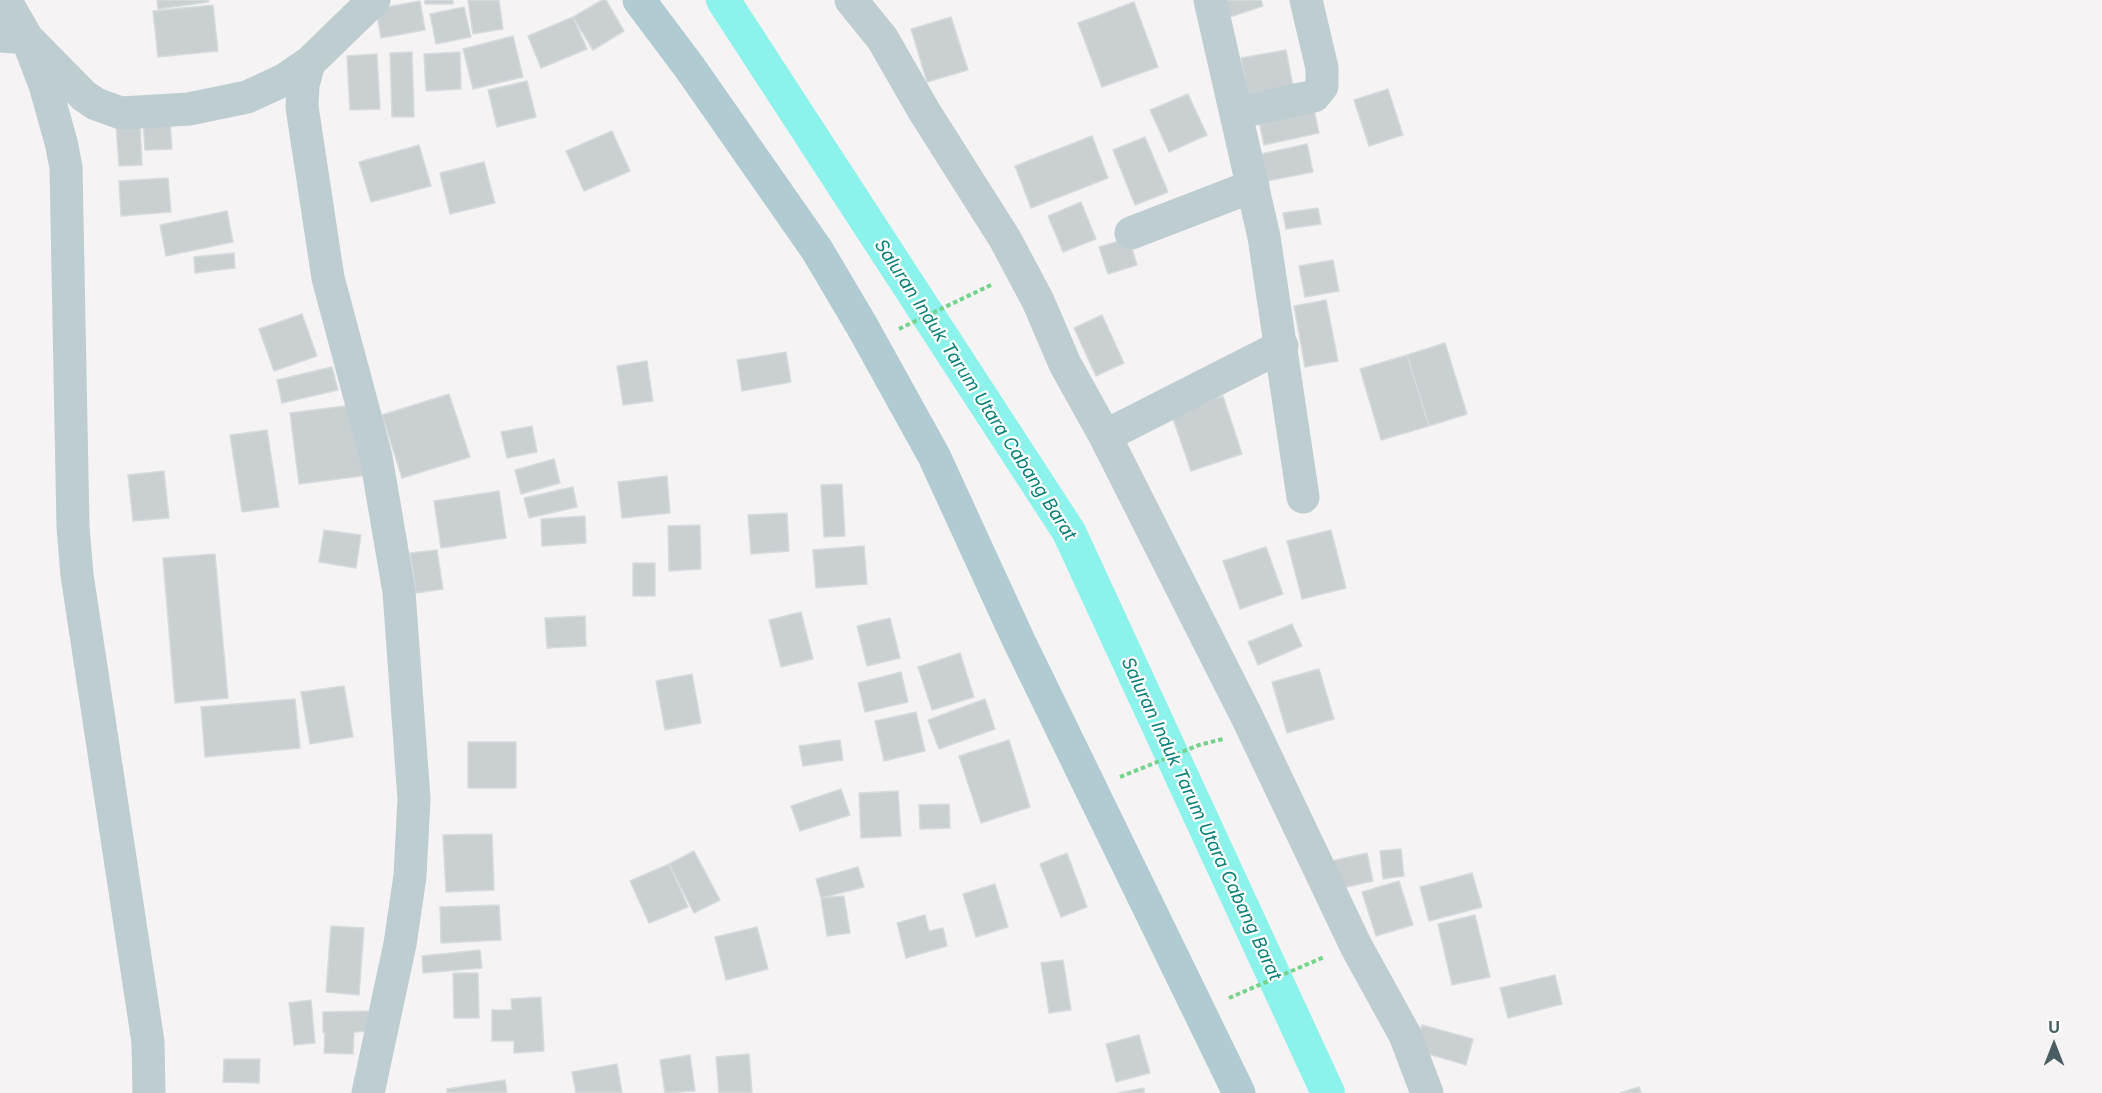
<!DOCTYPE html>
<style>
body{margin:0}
#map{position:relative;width:2102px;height:1093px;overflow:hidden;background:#f5f3f3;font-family:Inter,sans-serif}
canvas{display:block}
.north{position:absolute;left:2024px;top:1015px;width:60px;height:60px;-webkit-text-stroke:4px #fff;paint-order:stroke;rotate:0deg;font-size:16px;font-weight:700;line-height:24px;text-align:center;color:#495d62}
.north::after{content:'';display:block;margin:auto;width:21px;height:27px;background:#495d62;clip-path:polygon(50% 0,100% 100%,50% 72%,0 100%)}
</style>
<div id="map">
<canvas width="2102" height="1093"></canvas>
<div class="north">U</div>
</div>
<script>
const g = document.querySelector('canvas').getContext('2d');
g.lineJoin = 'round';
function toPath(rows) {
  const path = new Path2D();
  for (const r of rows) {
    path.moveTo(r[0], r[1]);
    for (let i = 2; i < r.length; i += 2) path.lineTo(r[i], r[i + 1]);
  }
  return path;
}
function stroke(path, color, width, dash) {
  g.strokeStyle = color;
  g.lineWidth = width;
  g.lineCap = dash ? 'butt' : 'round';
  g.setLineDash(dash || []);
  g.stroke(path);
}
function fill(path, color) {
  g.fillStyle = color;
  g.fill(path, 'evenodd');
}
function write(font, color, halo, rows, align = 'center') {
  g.font = font + ' Inter,sans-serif';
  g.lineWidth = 4.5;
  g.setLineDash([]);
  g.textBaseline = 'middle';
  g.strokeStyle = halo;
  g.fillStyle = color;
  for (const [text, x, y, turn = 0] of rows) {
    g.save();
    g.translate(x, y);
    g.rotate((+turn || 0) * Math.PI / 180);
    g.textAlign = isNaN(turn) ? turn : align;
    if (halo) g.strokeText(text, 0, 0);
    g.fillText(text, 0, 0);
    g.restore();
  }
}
stroke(toPath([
 [723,0,1069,532,1328,1093]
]), '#8bf3ec', 34);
const building = toPath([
 [157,0,208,0,209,2,158,9,157,0],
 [425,0,453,0,453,4,425,4,425,0],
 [468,0,499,0,503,29,473,34,468,0],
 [602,0,606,0,624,31,593,50,573,17,602,0],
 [1220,0,1261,0,1263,6,1227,18,1220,0],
 [420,1,425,30,381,38,376,9,420,1],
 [1134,2,1158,67,1102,87,1078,23,1134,2],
 [213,5,218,51,158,57,153,11,213,5],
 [464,7,471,37,436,44,430,14,464,7],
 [573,17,587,49,541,68,528,36,573,17],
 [951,17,968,70,927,82,911,29,951,17],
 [513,36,523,77,473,89,463,49,513,36],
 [1286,50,1293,86,1247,94,1241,58,1286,50],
 [412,52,414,117,392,117,390,53,412,52],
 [460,52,461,89,426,91,424,54,460,52],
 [377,54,380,109,350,110,347,56,377,54],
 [527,81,536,117,497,127,488,90,527,81],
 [1388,89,1403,135,1369,146,1354,100,1388,89],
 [1188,94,1207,135,1169,152,1150,110,1188,94],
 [1314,109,1319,133,1264,145,1259,121,1314,109],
 [170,120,172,149,145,150,143,121,170,120],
 [140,124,142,165,119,166,116,125,140,124],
 [612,131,630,171,584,191,566,151,612,131],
 [1092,136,1108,178,1031,208,1015,166,1092,136],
 [1145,137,1168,192,1135,205,1113,150,1145,137],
 [1307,144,1313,172,1267,181,1261,154,1307,144],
 [419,145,431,186,371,202,359,162,419,145],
 [484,162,495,203,450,214,440,173,484,162],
 [168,178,171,212,121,216,119,181,168,178],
 [1081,202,1096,239,1063,252,1048,216,1081,202],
 [1318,208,1321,224,1286,229,1283,213,1318,208],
 [227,211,233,242,166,256,160,225,227,211],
 [1129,238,1137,265,1108,274,1099,247,1129,238],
 [234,253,235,268,195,273,194,257,234,253],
 [1333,260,1339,291,1305,297,1299,266,1333,260],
 [1326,300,1338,361,1305,367,1294,306,1326,300],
 [302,314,317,356,274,371,259,329,302,314],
 [1102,315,1124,363,1096,376,1074,328,1102,315],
 [1445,343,1467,414,1429,426,1407,355,1445,343],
 [786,352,791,382,742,391,737,360,786,352],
 [1407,355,1429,426,1381,440,1360,369,1407,355],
 [647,361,653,401,623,405,617,366,647,361],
 [332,367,338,390,282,403,277,380,332,367],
 [449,394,470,457,402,478,382,415,449,394],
 [1223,396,1242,454,1191,471,1171,413,1223,396],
 [361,404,370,475,299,484,290,413,361,404],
 [532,426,537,452,507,458,501,432,532,426],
 [267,430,279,507,242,512,230,435,267,430],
 [554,459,560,483,521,494,515,470,554,459],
 [164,471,169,518,133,521,128,475,164,471],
 [667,476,670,513,622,518,618,482,667,476],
 [842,484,845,536,824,537,821,485,842,484],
 [573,487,577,507,529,518,524,498,573,487],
 [499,491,506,538,441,548,434,501,499,491],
 [787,513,789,551,751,554,748,515,787,513],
 [585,516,586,543,542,546,541,519,585,516],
 [700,525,701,569,669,571,668,526,700,525],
 [324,530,361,535,356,568,319,562,324,530],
 [1331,530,1346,588,1302,599,1287,541,1331,530],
 [864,546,867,584,816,588,813,550,864,546],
 [1266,547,1283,594,1240,609,1223,561,1266,547],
 [437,550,443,589,416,593,410,553,437,550],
 [215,554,228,698,175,703,163,558,215,554],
 [633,563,655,563,655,596,633,596,633,563],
 [801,612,813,659,781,667,769,620,801,612],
 [585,616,586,646,547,648,545,618,585,616],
 [890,618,900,658,867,666,857,626,890,618],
 [1292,624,1302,646,1258,665,1248,642,1292,624],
 [960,653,974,697,932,710,918,667,960,653],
 [1319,669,1334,719,1287,733,1272,682,1319,669],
 [901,672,908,702,865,712,858,683,901,672],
 [692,674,701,723,665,730,656,681,692,674],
 [344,686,353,737,310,744,301,692,344,686],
 [295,699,300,748,205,757,201,707,295,699],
 [985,699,995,729,939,749,928,720,985,699],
 [916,712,925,751,884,761,875,721,916,712],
 [840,740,843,760,803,766,799,746,840,740],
 [1009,740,1030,807,981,823,959,756,1009,740],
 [468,742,516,742,516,788,468,788,468,742],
 [841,789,850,815,800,831,791,806,841,789],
 [898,791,901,836,861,838,859,793,898,791],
 [949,804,950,828,920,829,919,805,949,804],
 [492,834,494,890,446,892,443,835,492,834],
 [1401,849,1404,876,1383,879,1380,851,1401,849],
 [694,851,720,900,694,913,669,864,694,851],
 [1067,853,1087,907,1061,917,1040,864,1067,853],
 [1367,853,1373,881,1338,889,1331,861,1367,853],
 [669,864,688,907,649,923,630,881,669,864],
 [858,867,864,887,821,898,816,879,858,867],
 [1472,873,1482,907,1429,921,1420,887,1472,873],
 [1399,881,1413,925,1376,936,1362,892,1399,881],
 [995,884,1008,927,976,937,963,894,995,884],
 [844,896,850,933,827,936,821,898,844,896],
 [499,905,501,940,441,943,440,907,499,905],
 [925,915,929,931,943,928,947,946,906,958,897,923,925,915],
 [1475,915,1490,977,1452,985,1438,924,1475,915],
 [331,926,364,928,359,995,326,992,331,926],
 [757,927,768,969,726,980,715,937,757,927],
 [480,950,482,968,423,973,422,956,480,950],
 [1063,960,1071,1010,1049,1013,1041,963,1063,960],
 [453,973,478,973,479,1018,454,1018,453,973],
 [1555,975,1562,1004,1508,1018,1500,988,1555,975],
 [541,997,544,1051,514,1053,514,1041,492,1041,492,1010,512,1010,511,999,541,997],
 [311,1000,315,1043,294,1045,289,1003,311,1000],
 [373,1011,373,1031,354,1032,353,1054,324,1053,325,1033,323,1033,323,1012,373,1011],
 [1422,1025,1473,1039,1466,1065,1415,1050,1422,1025],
 [1139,1035,1150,1073,1116,1082,1106,1044,1139,1035],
 [749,1054,752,1093,719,1093,716,1057,749,1054],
 [690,1055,695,1091,665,1093,660,1060,690,1055],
 [224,1059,260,1059,259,1083,223,1082,224,1059],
 [617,1064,622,1093,576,1093,572,1072,617,1064],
 [505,1080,507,1093,447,1093,447,1089,505,1080],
 [1639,1087,1641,1093,1620,1093,1639,1087],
 [1144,1088,1144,1093,1118,1093,1144,1088]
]);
fill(building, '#cacfd2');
stroke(building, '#d6dbde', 1.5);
stroke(toPath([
 [899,329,993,284],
 [1120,777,1199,745,1223,739],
 [1229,998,1324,957]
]), '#75d48c', 4, [4.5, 3]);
stroke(toPath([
 [5,0,27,38,45,85,61,142,66,167,73,527,77,575,148,1042,149,1093],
 [851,0,882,38,924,111,1005,239,1038,301,1065,364,1105,436,1247,717,1356,946,1405,1035,1427,1093],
 [1210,0,1264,237,1303,497],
 [0,36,27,38,84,96,96,104,121,113,189,109,247,97,284,80,309,63,303,85,302,107,328,278,376,457,399,592,414,799,410,876,400,944,368,1093],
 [309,63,374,0],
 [1236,113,1314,96,1322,86,1322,68,1306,0],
 [1131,233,1253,186],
 [1105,436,1282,346]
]), '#bdcdd0', 33);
stroke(toPath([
 [639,0,690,68,817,250,862,326,934,456,1018,639,1239,1093]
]), '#b1cbd2', 33);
write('italic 18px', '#088078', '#fff', [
 ["Saluran Induk Tarum Utara Cabang Barat",975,390,57],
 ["Saluran Induk Tarum Utara Cabang Barat",1201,819,65]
]);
</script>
